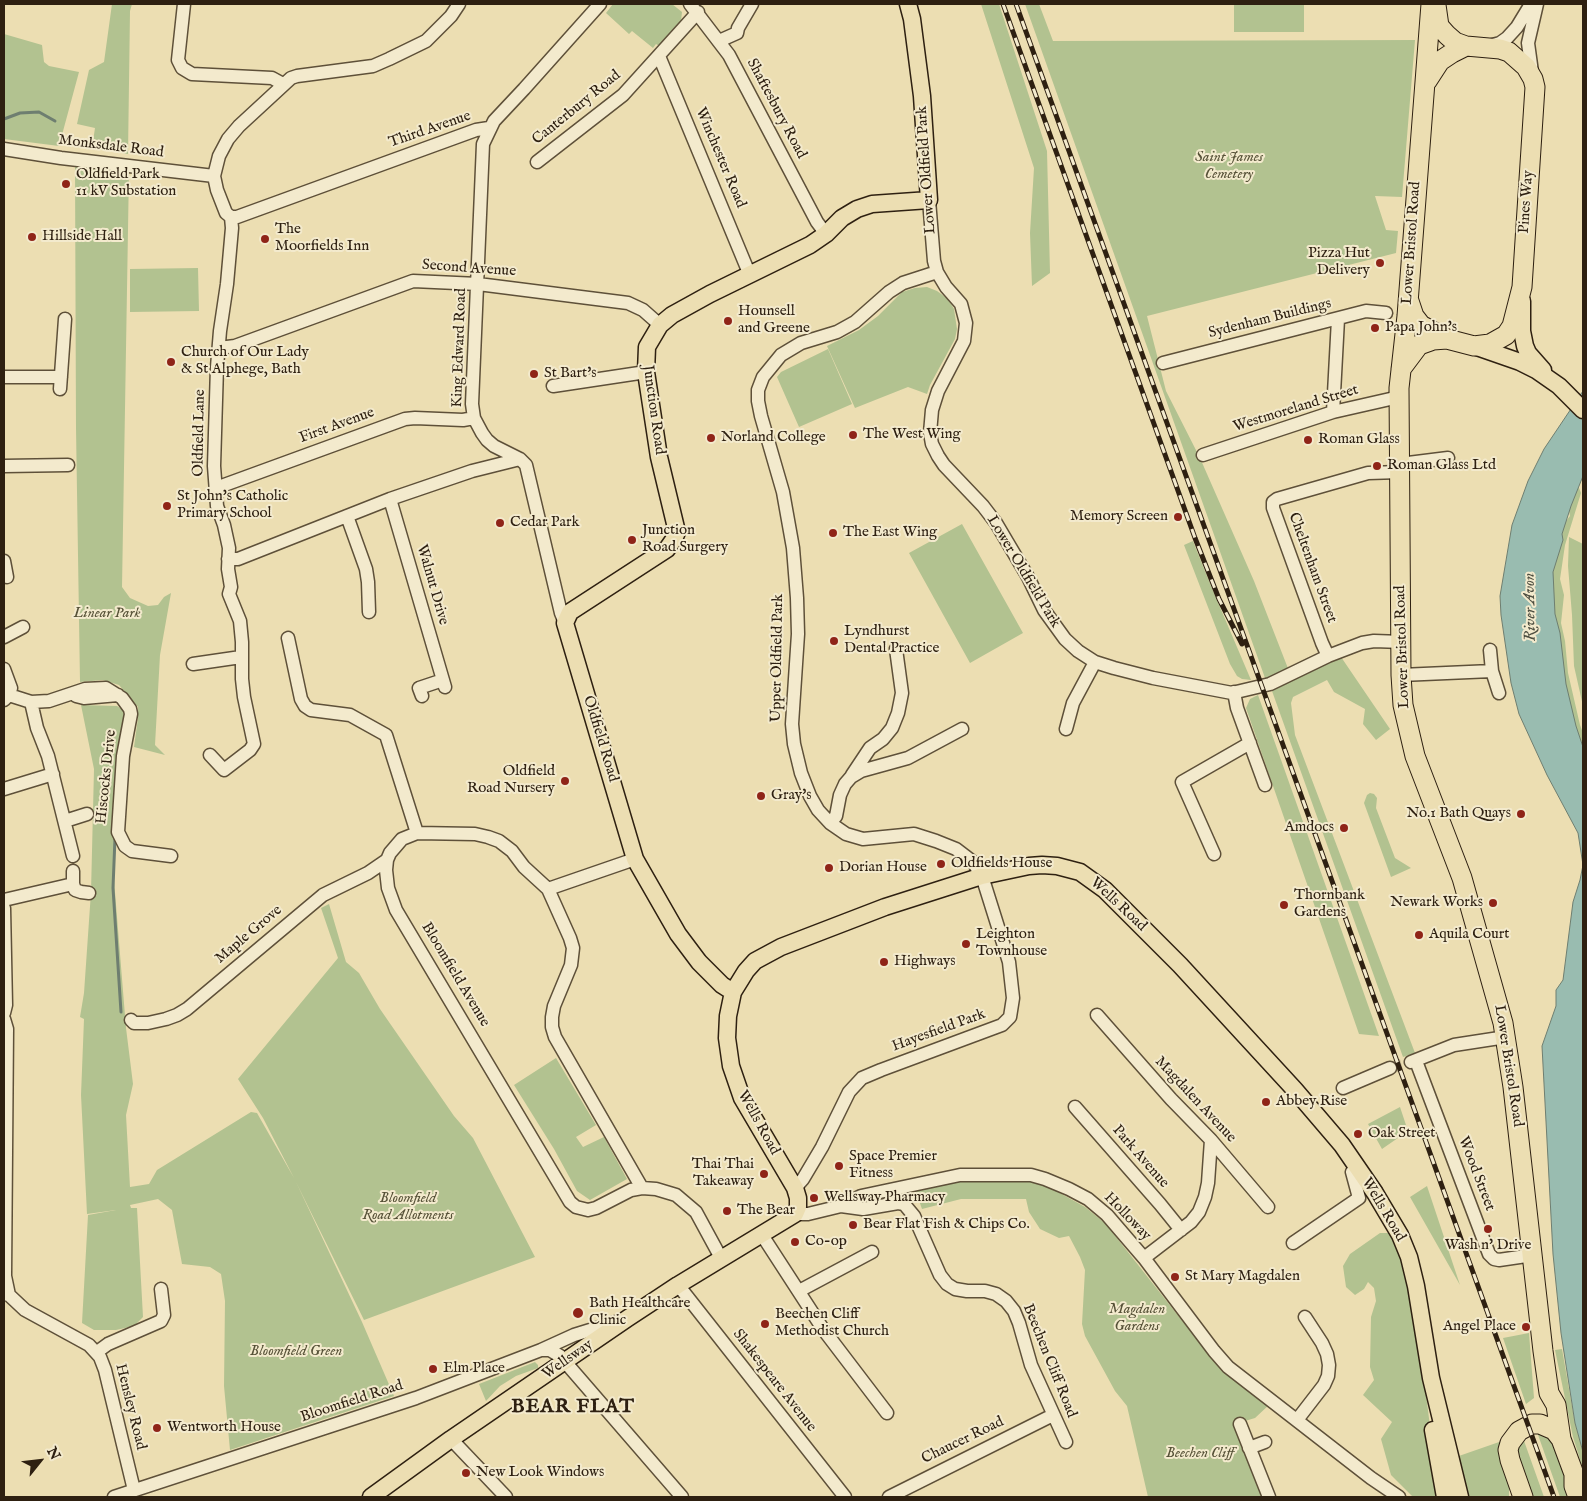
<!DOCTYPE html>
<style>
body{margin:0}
#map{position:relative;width:1587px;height:1501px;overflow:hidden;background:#ecdeb2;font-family:"IM FELL English",serif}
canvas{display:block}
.frame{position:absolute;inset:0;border:5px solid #2e2011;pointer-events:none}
.north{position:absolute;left:15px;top:1436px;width:50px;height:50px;-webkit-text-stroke:4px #f3eacd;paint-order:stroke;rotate:61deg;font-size:14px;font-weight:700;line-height:20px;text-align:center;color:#2e2011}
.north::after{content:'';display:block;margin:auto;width:18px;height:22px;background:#2e2011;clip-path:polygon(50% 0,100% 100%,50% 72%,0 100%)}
</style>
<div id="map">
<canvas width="1587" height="1501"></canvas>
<div class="frame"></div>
<div class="north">N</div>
</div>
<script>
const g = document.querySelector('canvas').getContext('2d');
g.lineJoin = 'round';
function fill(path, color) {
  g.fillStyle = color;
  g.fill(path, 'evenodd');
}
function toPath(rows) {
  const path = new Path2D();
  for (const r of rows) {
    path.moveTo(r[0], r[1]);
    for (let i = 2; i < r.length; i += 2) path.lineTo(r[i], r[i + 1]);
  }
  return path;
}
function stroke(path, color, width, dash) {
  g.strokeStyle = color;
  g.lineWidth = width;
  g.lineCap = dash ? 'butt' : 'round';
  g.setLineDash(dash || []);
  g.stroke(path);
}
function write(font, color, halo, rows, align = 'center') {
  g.font = font + ' "IM FELL English",serif';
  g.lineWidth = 4;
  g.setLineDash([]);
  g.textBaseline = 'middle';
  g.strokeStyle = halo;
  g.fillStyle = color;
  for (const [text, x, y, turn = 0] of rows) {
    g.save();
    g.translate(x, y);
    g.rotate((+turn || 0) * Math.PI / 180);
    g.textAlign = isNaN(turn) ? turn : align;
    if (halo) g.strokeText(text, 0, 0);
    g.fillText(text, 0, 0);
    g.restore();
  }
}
fill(toPath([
 [112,4,132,4,130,11,128,154,92,148,95,128,77,124,89,70,104,62],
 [613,4,672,4,682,12,681,21,659,46,656,44,653,48,632,31,629,34,606,13],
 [981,4,999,4,1047,151,1050,273,1032,286,1030,233,1034,168],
 [1025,4,1039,4,1053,41,1415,40,1402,197,1375,196,1386,230,1398,231,1396,253,1147,316,1166,391,1200,458,1254,581,1289,671,1265,678],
 [1234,4,1304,4,1304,32,1234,32],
 [4,34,42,45,44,62,49,66,79,72,59,146,4,139],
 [75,165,129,170,122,587,130,598,148,606,158,605,164,597,171,593,160,655,155,745,165,755,134,747,138,718,138,707,119,685,103,680,80,682,76,428],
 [198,268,199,311,130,312,130,269],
 [927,287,937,291,948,299,954,309,957,329,955,339,930,385,927,394,908,387,855,408,827,346,859,330,878,316,902,292,915,288],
 [828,349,852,404,799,427,777,377,781,372],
 [1579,488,1581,493,1565,545,1560,579,1564,595,1561,623,1565,641,1568,673,1580,725,1583,733,1583,758,1572,731,1548,597,1562,526,1570,516,1568,506,1575,489],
 [962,524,1023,633,970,663,909,553],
 [1569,537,1583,544,1583,706,1574,666,1572,615,1568,566],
 [1193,541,1211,586,1251,680,1242,679,1237,676,1230,664,1184,545],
 [1339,654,1390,729,1376,740,1363,724,1365,709,1334,692,1327,680,1293,697,1291,703,1295,735,1415,1053,1403,1057,1272,691,1286,681],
 [1258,695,1379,1036,1359,1034,1246,708,1250,699],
 [81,705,117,706,128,713,115,791,114,880,126,1028,133,1084,126,1115,130,1187,149,1184,157,1170,251,1112,257,1113,294,1178,263,1118,238,1079,338,958,321,908,329,904,346,962,359,973,380,1009,454,1116,473,1138,535,1257,364,1320,296,1182,362,1322,394,1396,233,1449,230,1450,224,1386,225,1301,221,1274,210,1267,182,1264,172,1210,158,1199,130,1205,131,1208,137,1208,143,1317,134,1326,116,1330,94,1330,82,1323,88,1215,116,1210,87,1214,81,1095,84,1019,80,1017,84,993,91,892,94,769],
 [1370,793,1374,794,1377,798,1376,808,1395,858,1411,868,1391,877,1364,803,1367,795],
 [556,1058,596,1125,576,1137,583,1147,604,1137,627,1179,590,1200,577,1191,554,1149,514,1085],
 [1400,1107,1408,1131,1382,1149,1368,1124],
 [958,1177,1010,1179,1042,1183,1085,1207,1105,1223,1221,1370,1270,1404,1255,1418,1235,1424,1265,1497,1148,1497,1127,1406,1115,1391,1085,1336,1082,1324,1085,1270,1080,1257,1069,1236,1059,1238,1040,1229,1029,1212,1026,1199,961,1199,922,1209,915,1189],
 [1427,1186,1460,1285,1410,1197],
 [1380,1233,1391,1233,1399,1248,1408,1282,1425,1387,1439,1497,1413,1497,1391,1475,1381,1439,1392,1422,1363,1395,1374,1380,1370,1367,1371,1317,1376,1301,1374,1288,1368,1282,1364,1289,1355,1295,1346,1287,1343,1266,1350,1254],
 [1529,1333,1534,1398,1526,1404,1503,1338],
 [1562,1349,1575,1423,1583,1452,1583,1469,1573,1437,1555,1350],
 [535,1362,538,1365,538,1368,516,1376,500,1386,486,1401,479,1384],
 [1537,1432,1547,1435,1554,1443,1573,1497,1560,1497],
 [1523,1438,1544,1497,1530,1497,1516,1459,1517,1445],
 [1502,1441,1509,1480,1509,1497,1467,1497,1456,1457]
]), '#b2c290');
const water = toPath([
 [1583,391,1583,476,1571,506,1562,534,1563,540,1553,572,1555,614,1560,633,1566,684,1576,726,1583,747,1583,1452,1575,1423,1561,1333,1553,1254,1542,1046,1556,1006,1556,990,1563,980,1573,902,1580,880,1583,865,1578,833,1547,775,1519,714,1511,683,1501,615,1500,596,1512,525,1528,481,1544,449,1583,391]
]);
fill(water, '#99bcb0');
stroke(water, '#6e7e70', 1);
stroke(toPath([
 [4,119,20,113,39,112,55,121],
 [115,838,113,888,121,1012]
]), '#6e7e70', 3);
stroke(toPath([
 [1390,1068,1411,1062]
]), '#c6b892', 12, [12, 6]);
const minor = toPath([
 [184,4,178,60,182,68,192,74,272,78,283,84],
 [459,4,451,16,426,41,389,59,373,66,297,76,291,78,239,126,228,139,219,156,214,176,217,190,226,213,231,217,237,217,476,130,489,128],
 [690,4,729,55,817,222,826,234],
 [719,41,737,33,738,28,752,4],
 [1489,46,1500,43,1507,38,1517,27,1531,4],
 [659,56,749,273],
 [1532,72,1528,43,1537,4],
 [4,149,61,158,214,176],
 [537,162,623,95,698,12],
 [929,200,934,261,937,272,946,287,961,304,966,323,964,341,938,391,932,410,930,433,932,444,938,456,944,465,983,506,996,523,1028,577,1044,610,1065,639,1078,651,1095,662,1114,668,1153,678,1232,693,1270,684,1328,656,1362,643,1374,641,1402,642],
 [219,348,235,346,413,281,478,284,628,303,643,310,660,325],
 [1163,363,1366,311,1386,313],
 [4,377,61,377],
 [553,386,646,372],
 [60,389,65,319],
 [1333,412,1338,319],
 [1203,455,1333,412,1399,397],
 [1400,464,1448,458],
 [4,466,68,465],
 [216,488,405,419,415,418,463,420,474,418],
 [390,499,445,687],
 [347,516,366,569,368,582,369,612],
 [228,559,238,559,390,499,472,471,520,459],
 [4,561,7,577],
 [565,623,561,613,526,465,520,459,494,446,487,440,482,433,474,418,472,404,483,144,494,121,524,89,600,4],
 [4,637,23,627],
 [288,638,301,699,305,706,311,710,350,715,386,735,417,833],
 [1490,650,1492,671,1499,693],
 [1328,656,1322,643,1273,508,1273,502,1277,499,1368,473,1400,472],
 [193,664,241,657],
 [4,669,11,688,9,695,4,700],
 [1401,675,1492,671],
 [1234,692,1237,708,1265,785],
 [9,695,31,702,49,701,85,689,106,688,122,698,130,709,131,714,123,756,118,832,125,846,132,851,171,856],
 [76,696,84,698,118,695],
 [422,696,419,688,443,680],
 [31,702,37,728,48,756,73,856],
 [1066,729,1073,703,1095,662],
 [210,755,224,770,250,750,254,744,244,697,242,679,242,642,240,621,229,594,231,587,228,569,229,548,224,525,217,506,214,466,217,367,220,331,227,284,232,228,231,217],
 [852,775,870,748,883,739,892,728,898,713,902,693,896,649],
 [4,789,53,774],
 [65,821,87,814],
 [830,823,836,816,840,795,845,784,851,777,861,771,908,758,962,729],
 [1214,854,1182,782,1250,743],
 [73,871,73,884,75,890,81,892,89,893],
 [548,889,635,859],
 [4,900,73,884],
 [4,908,6,1005,4,1013],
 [1097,1015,1171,1099,1211,1140,1268,1207],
 [4,1019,7,1029,5,1276,9,1295],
 [131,1020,134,1023,148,1023,166,1019,177,1015,187,1009,323,895,368,873,387,860],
 [1416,1061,1489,1254,1494,1259,1499,1260,1533,1255],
 [1411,1062,1454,1045,1506,1037],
 [1343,1088,1390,1068],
 [1075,1107,1160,1204,1181,1230],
 [642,1188,555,1037,552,1027,552,1017,554,1006,571,965,573,948,570,938,548,889,524,867,512,851,499,841,488,837,475,834,417,833,402,839,390,853,387,860,386,870,388,888,396,910,570,1202,576,1207,588,1210,596,1208,631,1190,642,1188,656,1189,676,1195,696,1212,721,1258],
 [795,1188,803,1179,822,1147,849,1092,862,1078,881,1070,1002,1025,1010,1017,1013,998,1009,962,982,876,973,862,956,849,936,841,914,834,863,839,846,834,830,823,818,810,810,796,801,773,794,744,792,724,798,634,797,598,793,548,783,492,761,416,758,401,758,390,763,377,781,355,801,343,837,332,855,322,889,292,903,283,937,272],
 [841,1206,863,1209,898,1203,904,1204,914,1216,940,1275,947,1284,955,1289,967,1291,985,1291,996,1294,1006,1301,1014,1311,1019,1323,1031,1365,1066,1442],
 [795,1214,808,1214,841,1206,861,1196,960,1175,1031,1175,1045,1179,1069,1189,1088,1199,1107,1215,1144,1258,1214,1351,1228,1367,1371,1478,1399,1497],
 [762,1235,823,1329,887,1413],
 [1293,1243,1359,1198,1352,1172,1357,1167],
 [1144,1258,1191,1222,1199,1212,1205,1197,1208,1183,1211,1140],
 [678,1285,845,1497],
 [799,1291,872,1252],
 [4,1294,9,1295,25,1310,89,1345,100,1357,105,1370,134,1490],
 [541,1350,550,1350,560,1356,682,1497],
 [97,1352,108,1344,161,1321,164,1315,161,1289],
 [1297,1420,1324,1385,1328,1376,1329,1365,1327,1354,1322,1343,1305,1317],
 [1240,1424,1269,1497],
 [451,1439,506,1497],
 [1249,1448,1265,1442],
 [114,1497,416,1398,541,1350,574,1335,616,1322],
 [889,1497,1053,1415]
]);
const major = toPath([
 [1522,301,1522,331,1525,346,1528,353,1543,370],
 [1474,346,1520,362,1536,370,1559,386,1583,410],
 [733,992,722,985,699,962,678,934,635,859,565,623,570,612,667,549,674,539,677,532,659,457,646,372,647,347,660,325,672,315,710,294,810,245,826,234,842,218,857,209,872,204,929,200,922,96,912,19,908,4],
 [1433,1430,1445,1497],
 [371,1497,451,1439,628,1318,678,1285,795,1214,798,1207,798,1198,795,1188,742,1098,731,1066,727,1038,728,1016,733,992,746,971,755,961,781,947,885,907,982,876,1029,866,1042,865,1057,866,1080,872,1105,890,1180,965,1295,1090,1342,1145,1375,1193,1400,1235,1409,1257,1416,1286,1431,1378,1460,1497]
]);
const highway = toPath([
 [1431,4,1407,316,1399,388,1401,675,1403,705,1415,756,1462,878,1503,1023,1513,1087,1543,1351,1549,1393,1556,1405,1561,1439],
 [1427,81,1440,61,1452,53,1466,46],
 [1409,301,1414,316,1421,325,1447,339,1474,346,1490,344,1506,335,1512,326,1522,287,1535,87,1533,79,1526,67,1509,52,1500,49,1466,46,1455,42,1447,35,1439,26,1436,5],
 [1401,369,1419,345,1433,340,1447,339],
 [1523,1497,1510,1460,1508,1450,1510,1443,1519,1431,1532,1424,1540,1424,1554,1430,1561,1439,1574,1474,1574,1486,1578,1497]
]);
stroke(minor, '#5e5039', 15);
stroke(major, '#2e2011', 19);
stroke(highway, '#2e2011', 21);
stroke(minor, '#f3eacd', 12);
stroke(major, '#ecdeb2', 16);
stroke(highway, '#ecdeb2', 19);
const rail = toPath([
 [1003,4,1195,538,1219,599,1242,644],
 [1016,4,1554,1497]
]);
stroke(rail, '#2e2011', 5);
stroke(rail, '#f3eacd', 3, [9]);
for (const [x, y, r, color] of [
 [66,184,5,"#8f2418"],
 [32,237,5,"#8f2418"],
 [265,239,5,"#8f2418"],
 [1380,263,5,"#8f2418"],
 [728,321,5,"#8f2418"],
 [1375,328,5,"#8f2418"],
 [171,362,5,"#8f2418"],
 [534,374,5,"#8f2418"],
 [853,435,5,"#8f2418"],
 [711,438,5,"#8f2418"],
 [1308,440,5,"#8f2418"],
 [1377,466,5,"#8f2418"],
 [167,506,5,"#8f2418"],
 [1178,517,5,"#8f2418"],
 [500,523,5,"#8f2418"],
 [833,533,5,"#8f2418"],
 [632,540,5,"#8f2418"],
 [834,641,5,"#8f2418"],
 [565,781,5,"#8f2418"],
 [761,796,5,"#8f2418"],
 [1521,814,5,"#8f2418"],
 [1344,828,5,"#8f2418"],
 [941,864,5,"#8f2418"],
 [829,868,5,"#8f2418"],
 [1493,903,5,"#8f2418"],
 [1284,905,5,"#8f2418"],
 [1419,935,5,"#8f2418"],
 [966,944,5,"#8f2418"],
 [884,962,5,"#8f2418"],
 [1266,1102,5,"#8f2418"],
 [1358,1134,5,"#8f2418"],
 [839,1166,5,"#8f2418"],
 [764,1174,5,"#8f2418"],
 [814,1198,5,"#8f2418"],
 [727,1211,5,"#8f2418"],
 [853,1225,5,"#8f2418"],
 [1488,1229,5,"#8f2418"],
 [795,1242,5,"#8f2418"],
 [1175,1277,5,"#8f2418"],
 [578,1313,6,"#8f2418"],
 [765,1324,5,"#8f2418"],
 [1526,1327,5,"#8f2418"],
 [433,1369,5,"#8f2418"],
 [157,1428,5,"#8f2418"],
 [466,1473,5,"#8f2418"]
]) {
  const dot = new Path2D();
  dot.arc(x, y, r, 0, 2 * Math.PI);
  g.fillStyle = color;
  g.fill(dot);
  stroke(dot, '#f3eacd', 2);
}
write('15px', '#2e2011', '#f3eacd', [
 ["Canterbury Road",577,108,-39],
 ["Shaftesbury Road",776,109,62],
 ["Third Avenue",430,130,-19],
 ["Monksdale Road",111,147,7],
 ["Winchester Road",720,158,67],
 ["Lower Oldfield Park",927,170,-94],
 ["Pines Way",1527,202,-86],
 ["Lower Bristol Road",1412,243,-86],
 ["Second Avenue",469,269,4],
 ["Sydenham Buildings",1270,319,-14],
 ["King Edward Road",460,348,-88],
 ["Westmoreland Street",1296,409,-17],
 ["Junction Road",653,410,82],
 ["First Avenue",337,426,-20],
 ["Oldfield Lane",200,433,-89],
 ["Cheltenham Street",1312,568,70],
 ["Lower Oldfield Park",1023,572,59],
 ["Walnut Drive",432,585,74],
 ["Lower Bristol Road",1403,647,-92],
 ["Upper Oldfield Park",778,658,-89],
 ["Oldfield Road",600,739,73],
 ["Hiscocks Drive",107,777,-84],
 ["Wells Road",1118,905,43],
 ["Maple Grove",249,935,-40],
 ["Bloomfield Avenue",455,975,59],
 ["Hayesfield Park",939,1031,-20],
 ["Lower Bristol Road",1508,1066,81],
 ["Magdalen Avenue",1195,1100,47],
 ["Wells Road",758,1123,61],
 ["Park Avenue",1140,1157,49],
 ["Wood Street",1476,1174,69],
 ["Wells Road",1383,1210,59],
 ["Holloway",1127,1217,46],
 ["Wellsway",568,1360,-35],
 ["Beechen Cliff Road",1049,1361,68],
 ["Shakespeare Avenue",774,1381,52],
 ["Bloomfield Road",352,1402,-18],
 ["Hensley Road",130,1407,76],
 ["Chaucer Road",963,1441,-26]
]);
write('italic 15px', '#565137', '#f3eacd', [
 ["Saint James",1229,158],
 ["Cemetery",1229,175],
 ["Linear Park",107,614],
 ["Bloomfield",408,1199],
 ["Road Allotments",408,1216],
 ["Magdalen",1137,1310],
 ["Gardens",1137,1327],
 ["Bloomfield Green",296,1352],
 ["Beechen Cliff",1200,1454]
]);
write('15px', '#2e2011', '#f3eacd', [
 ["Oldfield Park",76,175],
 ["11 kV Substation",76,192],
 ["The",275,230],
 ["Moorfields Inn",275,247],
 ["Hillside Hall",42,237],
 ["Pizza Hut",1370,254,"right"],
 ["Delivery",1370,271,"right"],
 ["Hounsell",738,312],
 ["and Greene",738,329],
 ["Papa John's",1385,328],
 ["Church of Our Lady",181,353],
 ["& St Alphege, Bath",181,370],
 ["St Bart's",544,374],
 ["The West Wing",863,435],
 ["Norland College",721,438],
 ["Roman Glass",1318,440],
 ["Roman Glass Ltd",1387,466],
 ["St John's Catholic",177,497],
 ["Primary School",177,514],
 ["Memory Screen",1168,517,"right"],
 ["Cedar Park",510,523],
 ["Junction",642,531],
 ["Road Surgery",642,548],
 ["The East Wing",843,533],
 ["Lyndhurst",844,632],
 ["Dental Practice",844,649],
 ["Oldfield",555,772,"right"],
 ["Road Nursery",555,789,"right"],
 ["Gray's",771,796],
 ["No.1 Bath Quays",1511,814,"right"],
 ["Amdocs",1334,828,"right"],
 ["Oldfields House",951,864],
 ["Dorian House",839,868],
 ["Thornbank",1294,896],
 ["Gardens",1294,913],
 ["Newark Works",1483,903,"right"],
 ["Leighton",976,935],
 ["Townhouse",976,952],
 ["Aquila Court",1429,935],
 ["Highways",894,962],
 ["Abbey Rise",1276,1102],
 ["Oak Street",1368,1134],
 ["Space Premier",849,1157],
 ["Fitness",849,1174],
 ["Thai Thai",754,1165,"right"],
 ["Takeaway",754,1182,"right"],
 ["Wellsway Pharmacy",824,1198],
 ["The Bear",737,1211],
 ["Bear Flat Fish & Chips Co.",863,1225],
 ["Co-op",805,1242],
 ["Wash n' Drive",1488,1246,"center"],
 ["St Mary Magdalen",1185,1277],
 ["Bath Healthcare",589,1304],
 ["Clinic",589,1321],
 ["Beechen Cliff",775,1315],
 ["Methodist Church",775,1332],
 ["Angel Place",1516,1327,"right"],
 ["Elm Place",443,1369],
 ["Wentworth House",167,1428],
 ["New Look Windows",476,1473]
], 'left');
write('italic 16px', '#4e4f41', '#f3eacd', [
 ["River Avon",1531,607,-91]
]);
g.letterSpacing = '1px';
write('bold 20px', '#2e2011', '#f3eacd', [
 ["BEAR FLAT",573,1408]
]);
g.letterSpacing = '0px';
</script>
